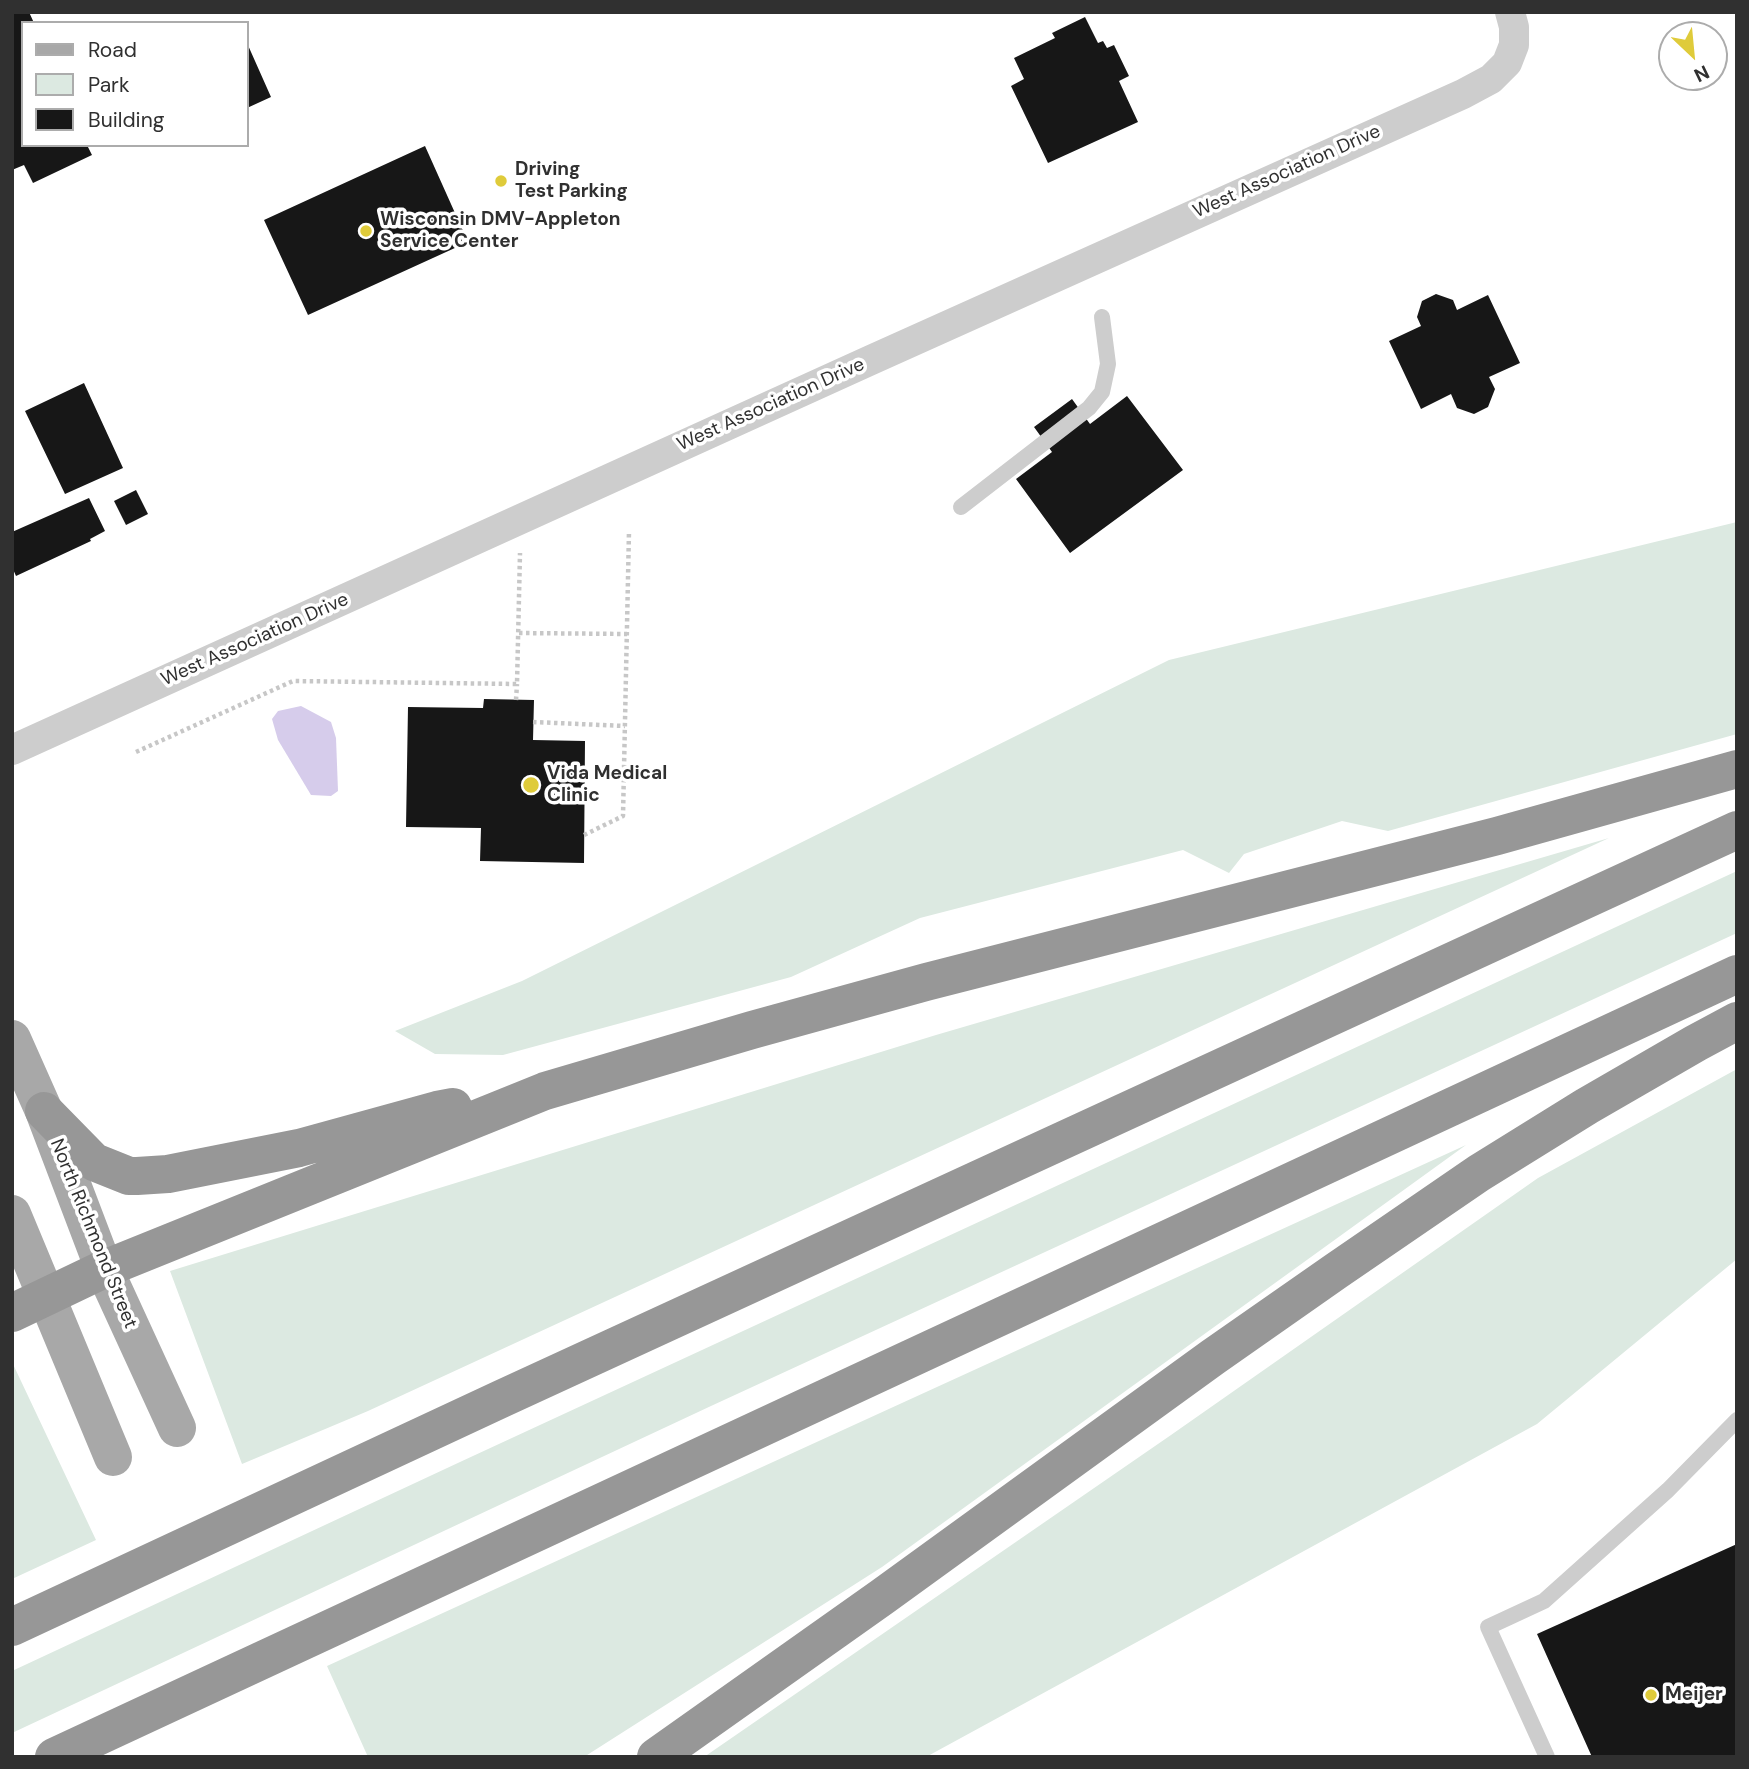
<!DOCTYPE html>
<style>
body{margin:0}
#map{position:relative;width:1749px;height:1769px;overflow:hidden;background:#fff;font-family:"DM Sans",sans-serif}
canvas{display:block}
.frame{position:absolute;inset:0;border:14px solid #303030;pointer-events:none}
.legend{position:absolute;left:21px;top:21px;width:228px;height:126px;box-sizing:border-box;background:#fff;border:2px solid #acacac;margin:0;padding:9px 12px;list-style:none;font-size:21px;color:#303030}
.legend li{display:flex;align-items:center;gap:14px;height:35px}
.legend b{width:35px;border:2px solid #acacac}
.north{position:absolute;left:1658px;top:21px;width:70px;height:70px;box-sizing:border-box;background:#fff;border:2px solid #acacac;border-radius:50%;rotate:154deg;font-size:19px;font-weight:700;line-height:28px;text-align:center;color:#303030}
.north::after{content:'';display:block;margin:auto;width:24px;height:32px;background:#dfcb3a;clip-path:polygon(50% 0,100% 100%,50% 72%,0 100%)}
</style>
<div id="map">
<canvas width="1749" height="1769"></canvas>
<div class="frame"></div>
<ul class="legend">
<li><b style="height:9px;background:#a8a8a8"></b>Road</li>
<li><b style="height:19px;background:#dce9e1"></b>Park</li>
<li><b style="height:19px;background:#171717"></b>Building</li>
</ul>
<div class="north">N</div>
</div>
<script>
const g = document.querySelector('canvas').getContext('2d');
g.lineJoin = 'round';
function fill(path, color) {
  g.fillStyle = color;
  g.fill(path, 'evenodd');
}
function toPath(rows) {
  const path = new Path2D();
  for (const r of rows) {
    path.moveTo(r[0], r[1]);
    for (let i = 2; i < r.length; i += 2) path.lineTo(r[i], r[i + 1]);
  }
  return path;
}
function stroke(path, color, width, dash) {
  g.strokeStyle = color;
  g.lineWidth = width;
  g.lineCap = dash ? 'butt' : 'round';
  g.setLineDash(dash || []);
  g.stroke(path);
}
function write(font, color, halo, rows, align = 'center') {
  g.font = font + ' "DM Sans",sans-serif';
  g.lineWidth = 7;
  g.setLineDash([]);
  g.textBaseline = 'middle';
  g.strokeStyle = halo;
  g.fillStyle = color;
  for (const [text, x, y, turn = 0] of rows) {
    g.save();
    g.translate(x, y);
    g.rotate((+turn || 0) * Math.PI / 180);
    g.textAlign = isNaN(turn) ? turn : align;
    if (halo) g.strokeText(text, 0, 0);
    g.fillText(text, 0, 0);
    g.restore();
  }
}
fill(toPath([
 [1737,522,1737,734,1388,831,1342,821,1244,854,1229,873,1183,850,920,918,791,977,503,1055,435,1054,395,1031,522,981,1169,660],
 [1609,838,368,1411,242,1464,170,1271,936,1035],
 [1737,871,1737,933,711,1406,12,1733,12,1671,460,1462],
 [1737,1069,1737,1259,1537,1424,926,1757,704,1757,1171,1435,1538,1178],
 [1466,1145,882,1567,584,1757,368,1757,327,1666],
 [12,1362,96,1540,12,1579]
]), '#dce9e1');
fill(toPath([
 [301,706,331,722,336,738,338,791,331,796,311,795,278,740,272,719,278,711]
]), '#d6cceb');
fill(toPath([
 [12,12,29,12,34,23,23,23,23,145,87,145,92,155,33,183,24,165,12,170],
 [1085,17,1098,43,1103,41,1107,48,1114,45,1129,76,1119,81,1138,122,1048,163,1011,86,1024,79,1014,58,1055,38,1052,33],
 [247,43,271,97,247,108],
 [425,146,468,242,308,315,264,220],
 [1436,294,1453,300,1457,310,1488,295,1520,363,1489,377,1495,389,1488,407,1474,414,1457,408,1451,394,1421,409,1389,341,1421,326,1417,317,1422,301],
 [84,383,123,468,65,494,25,411],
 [1127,396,1183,470,1070,553,1016,479,1052,452,1034,427,1072,399,1090,424],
 [136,490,148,514,126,525,114,501],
 [89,498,105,531,90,539,91,541,16,576,12,567,12,532],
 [484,699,534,700,533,740,585,741,584,863,480,861,481,828,406,827,408,707,483,708],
 [1737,1544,1737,1757,1592,1757,1537,1634]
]), '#171717');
stroke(toPath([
 [519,633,627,634],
 [516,700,517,684],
 [533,722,625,726],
 [136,752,293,681,517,684,520,553],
 [584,835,623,816,629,531]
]), '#c7c7c7', 4.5, [3.5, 3.5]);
stroke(toPath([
 [961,507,1089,408,1102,392,1108,364,1102,317],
 [1547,1757,1488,1627,1544,1601,1668,1490,1737,1420]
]), '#cdcdcd', 16);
stroke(toPath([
 [12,750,871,360,1463,94,1491,79,1507,63,1514,45,1514,27,1510,12]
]), '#cdcdcd', 30);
stroke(toPath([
 [12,1039,44,1111,104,1269,177,1428],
 [12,1214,113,1457]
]), '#a8a8a8', 38);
stroke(toPath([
 [44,1111,94,1162,129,1176,137,1176,168,1174,299,1148,437,1110,453,1107],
 [12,1313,104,1269,545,1091,752,1030,926,982,1497,836,1737,769],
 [12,1627,501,1399,1737,830],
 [54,1757,1737,974],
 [656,1757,882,1597,1213,1357,1336,1271,1479,1173,1587,1106,1696,1043,1737,1021]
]), '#979797', 38);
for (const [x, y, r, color] of [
 [501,181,7,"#dfcb3a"],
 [366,231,7,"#dfcb3a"],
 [531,785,9,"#dfcb3a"],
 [1651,1695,7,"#dfcb3a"]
]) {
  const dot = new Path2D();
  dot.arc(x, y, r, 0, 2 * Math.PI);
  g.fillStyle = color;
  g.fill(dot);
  stroke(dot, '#fff', 2.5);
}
write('bold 19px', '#303030', '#fff', [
 ["Driving",515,170],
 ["Test Parking",515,192],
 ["Wisconsin DMV-Appleton",380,220],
 ["Service Center",380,242],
 ["Vida Medical",547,774],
 ["Clinic",547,796],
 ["Meijer",1665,1695]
], 'left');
write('19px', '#303030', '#fff', [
 ["West Association Drive",1287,172,-24],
 ["West Association Drive",771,405,-24],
 ["West Association Drive",255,640,-24],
 ["North Richmond Street",93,1234,68]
]);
</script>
